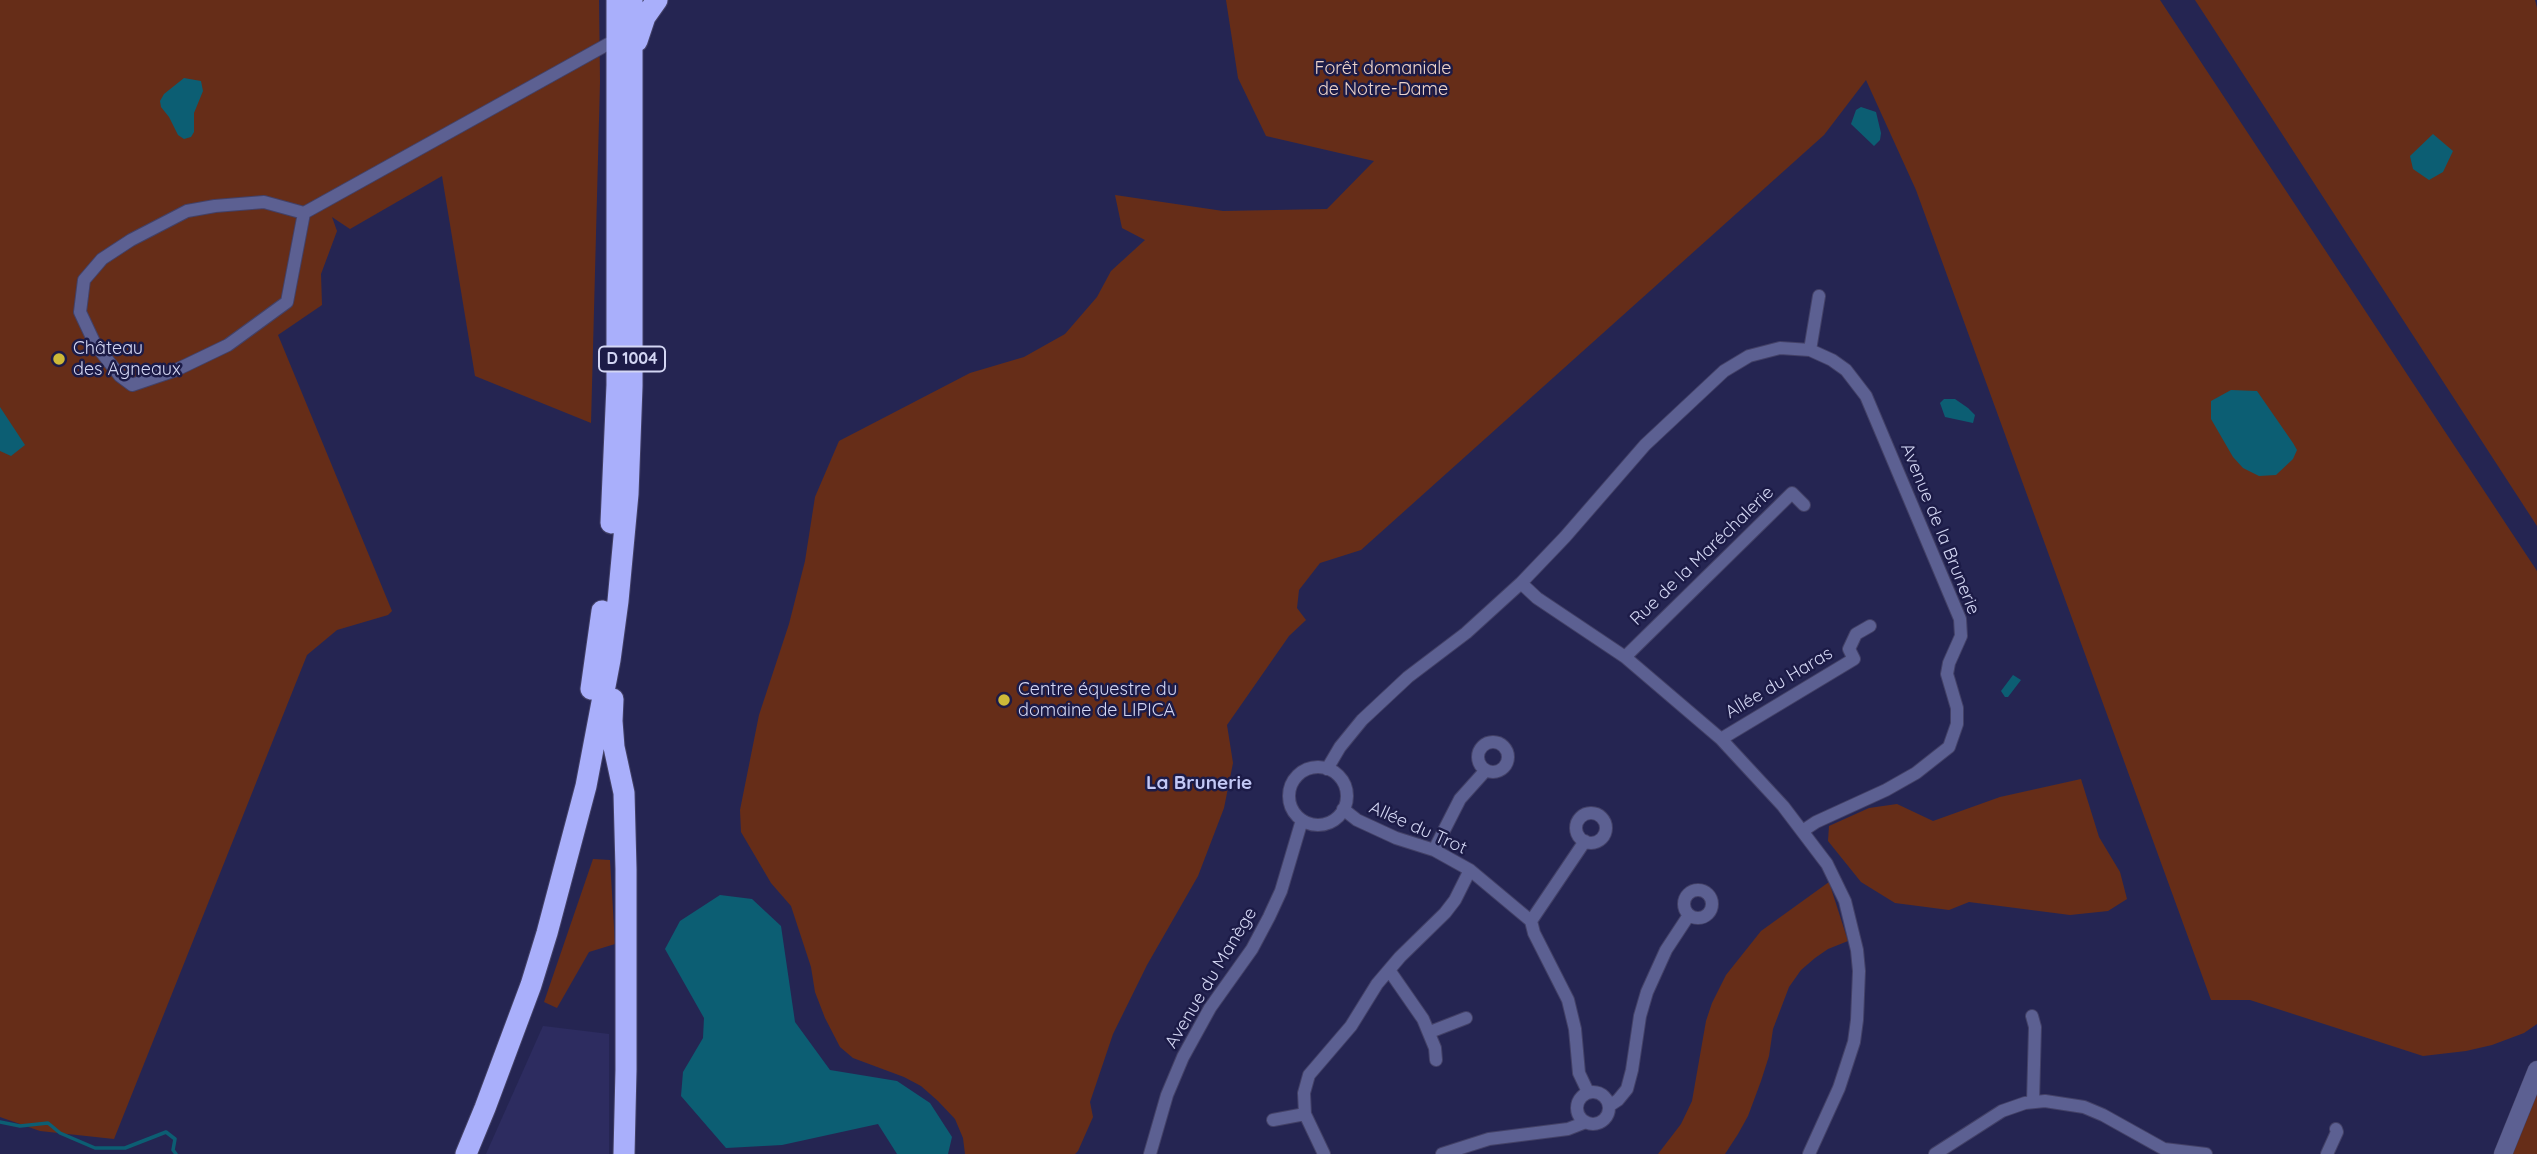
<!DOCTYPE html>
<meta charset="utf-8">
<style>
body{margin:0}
canvas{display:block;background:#252552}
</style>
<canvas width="2537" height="1154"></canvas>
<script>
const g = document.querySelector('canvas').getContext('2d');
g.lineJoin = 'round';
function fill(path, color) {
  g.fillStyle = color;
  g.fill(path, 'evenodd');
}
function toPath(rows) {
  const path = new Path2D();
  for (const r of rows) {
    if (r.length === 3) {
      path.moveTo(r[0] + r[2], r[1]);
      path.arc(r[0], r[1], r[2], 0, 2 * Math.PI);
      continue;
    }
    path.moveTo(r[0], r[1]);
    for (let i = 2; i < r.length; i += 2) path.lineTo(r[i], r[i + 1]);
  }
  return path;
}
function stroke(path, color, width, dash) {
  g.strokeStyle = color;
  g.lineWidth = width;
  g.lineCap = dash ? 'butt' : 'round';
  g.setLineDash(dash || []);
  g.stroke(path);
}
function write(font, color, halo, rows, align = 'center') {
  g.font = font + ' Quicksand,sans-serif';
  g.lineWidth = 5;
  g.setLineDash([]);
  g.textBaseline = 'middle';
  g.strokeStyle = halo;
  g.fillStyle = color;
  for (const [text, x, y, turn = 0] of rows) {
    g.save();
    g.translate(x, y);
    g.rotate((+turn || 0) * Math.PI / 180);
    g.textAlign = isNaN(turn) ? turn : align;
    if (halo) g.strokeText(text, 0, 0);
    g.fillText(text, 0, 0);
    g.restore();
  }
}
fill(toPath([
 [543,1026,609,1034,609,1154,486,1154]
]), '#2d2c60');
fill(toPath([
 [0,0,599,0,600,82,591,423,475,376,442,176,350,229,332,217,337,231,321,274,322,305,278,335,392,611,388,615,337,630,307,655,114,1139,40,1131,0,1117],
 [1226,0,2160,0,2537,571,2537,1024,2524,1033,2492,1045,2466,1051,2423,1056,2250,1000,2211,1000,1916,190,1866,80,1824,135,1361,550,1320,563,1299,590,1297,608,1306,620,1289,636,1227,725,1233,763,1224,808,1198,876,1147,965,1113,1034,1090,1102,1093,1117,1078,1151,1075,1154,965,1154,963,1138,955,1119,938,1101,921,1086,904,1077,853,1058,840,1047,825,1018,815,992,811,967,791,906,771,883,741,832,740,810,759,715,789,624,805,561,815,497,839,441,970,373,1024,357,1065,334,1097,297,1111,271,1145,240,1122,228,1115,195,1223,211,1327,209,1374,161,1266,136,1238,78],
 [2195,0,2535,0,2537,8,2537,526],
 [2081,779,2099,837,2120,872,2127,899,2108,911,2070,915,1969,902,1949,910,1895,903,1861,882,1828,841,1829,826,1869,808,1897,804,1933,821,2000,797],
 [593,859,610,860,615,944,589,952,557,1008,544,1002],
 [1829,882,1848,941,1828,949,1815,958,1801,970,1789,987,1773,1029,1769,1056,1761,1081,1748,1116,1738,1134,1725,1154,1658,1154,1681,1124,1692,1101,1706,1021,1712,1003,1726,975,1761,931],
 [2537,1070,2537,1154,2503,1154]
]), '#662d18');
fill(toPath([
 [184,78,201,81,203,91,194,113,194,132,191,137,184,139,178,135,169,117,161,107,160,101,164,94],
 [1861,107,1876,112,1881,133,1880,140,1874,146,1851,124,1856,110],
 [2433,134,2453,151,2443,172,2429,180,2413,169,2410,156],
 [2231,390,2257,391,2293,443,2297,450,2293,459,2276,475,2259,476,2243,468,2233,457,2211,419,2211,401],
 [1944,399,1955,399,1968,408,1975,415,1973,423,1945,417,1940,403],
 [0,407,25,445,11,456,0,451],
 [2013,675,2021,680,2008,697,2005,697,2001,691],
 [720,895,752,899,781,926,795,1022,830,1070,897,1081,930,1103,952,1137,948,1154,897,1154,878,1124,782,1145,726,1148,681,1096,683,1072,703,1038,704,1018,665,949,680,921]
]), '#0c5e73');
stroke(toPath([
 [0,1122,20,1126,48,1123,60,1133,95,1148,125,1148,166,1132,175,1139,173,1150,176,1154]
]), '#0c5e73', 3.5);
const street = toPath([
 [304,213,287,302,228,345,176,370,132,385,120,376,95,344,80,312,84,280,102,259,131,240,187,211,215,206,264,202,304,213,617,39],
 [1810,350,1819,296],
 [1521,583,1565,537,1645,445,1724,371,1749,356,1780,348,1810,350,1832,360,1846,370,1866,396,1960,619,1961,636,1949,663,1947,674,1957,708,1957,724,1949,747,1916,773,1886,790,1816,822,1804,830],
 [1625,657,1792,493,1804,505],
 [1721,739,1854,659,1849,649,1856,634,1870,626],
 [1493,757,15],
 [1318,796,29],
 [1327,769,1340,747,1362,720,1408,677,1466,633,1521,583,1537,598,1625,657,1721,739,1783,806,1827,864,1845,901,1857,950,1859,971,1857,1020,1854,1042,1839,1088,1809,1154],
 [1343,809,1357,820,1396,838,1434,850,1470,870,1531,921,1534,933,1568,1000,1575,1029,1579,1073,1588,1092],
 [1591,828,15],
 [1434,850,1460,799,1486,770],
 [1698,904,14],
 [1531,921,1585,841],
 [1389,970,1423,1019,1435,1048,1436,1060],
 [2032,1016,2035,1027,2033,1102],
 [1430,1032,1466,1018],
 [1593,1108,16],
 [1609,1106,1618,1100,1627,1089,1632,1070,1640,1016,1647,992,1666,950,1689,915],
 [1273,1120,1305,1114],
 [1150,1154,1167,1095,1183,1057,1210,1008,1252,949,1269,917,1281,891,1302,820],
 [1324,1154,1305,1114,1304,1093,1309,1075,1351,1026,1377,984,1400,957,1445,913,1455,900,1470,870],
 [1442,1154,1489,1139,1568,1129,1586,1122],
 [1935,1154,2002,1111,2025,1103,2045,1101,2084,1107,2103,1115,2164,1149,2206,1154],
 [2327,1154,2337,1132,2336,1129]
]);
const secondary = toPath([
 [2503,1154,2537,1070]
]);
const highway = toPath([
 [637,41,645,17,657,0],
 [611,523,617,385,617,0],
 [591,689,602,611],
 [613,699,612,721,614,747,624,793,626,869,626,1070,624,1154],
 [466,1154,485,1108,531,985,547,933,586,786,610,660,618,601,628,494,632,386,632,0]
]);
stroke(street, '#434167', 14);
stroke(secondary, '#434167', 19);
stroke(highway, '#434167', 23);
stroke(street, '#5c6092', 12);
stroke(secondary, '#5c6092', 18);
stroke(highway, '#a9affb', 21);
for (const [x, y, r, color] of [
 [59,359,7,"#cdb938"],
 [1004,700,7,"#cdb938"]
]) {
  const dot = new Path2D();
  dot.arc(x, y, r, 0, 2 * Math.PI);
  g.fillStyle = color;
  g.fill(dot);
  stroke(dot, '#1c1b47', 2.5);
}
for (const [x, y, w] of [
 [632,359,66]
]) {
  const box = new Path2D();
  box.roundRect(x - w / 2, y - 12.5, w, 25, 5);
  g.fillStyle = '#1c1b47';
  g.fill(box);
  stroke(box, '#d3d6f3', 2);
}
write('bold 16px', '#d3d6f3', null, [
 ["D 1004",632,359]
]);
write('18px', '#edd3c9', '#1c1b47', [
 ["Forêt domaniale",1383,69],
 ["de Notre-Dame",1383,90]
]);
write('18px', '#d3d6f3', '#1c1b47', [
 ["Château",73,349],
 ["des Agneaux",73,370],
 ["Centre équestre du",1018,690],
 ["domaine de LIPICA",1018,711]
], 'left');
write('18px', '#d3d6f3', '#1c1b47', [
 ["Avenue de la Brunerie",1940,529,68],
 ["Rue de la Maréchalerie",1702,556,-44],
 ["Allée du Haras",1779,683,-31],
 ["Allée du Trot",1418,828,24],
 ["Avenue du Manège",1211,978,-59]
]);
write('bold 19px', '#c3c8f5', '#1c1b47', [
 ["La Brunerie",1199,783]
]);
</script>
